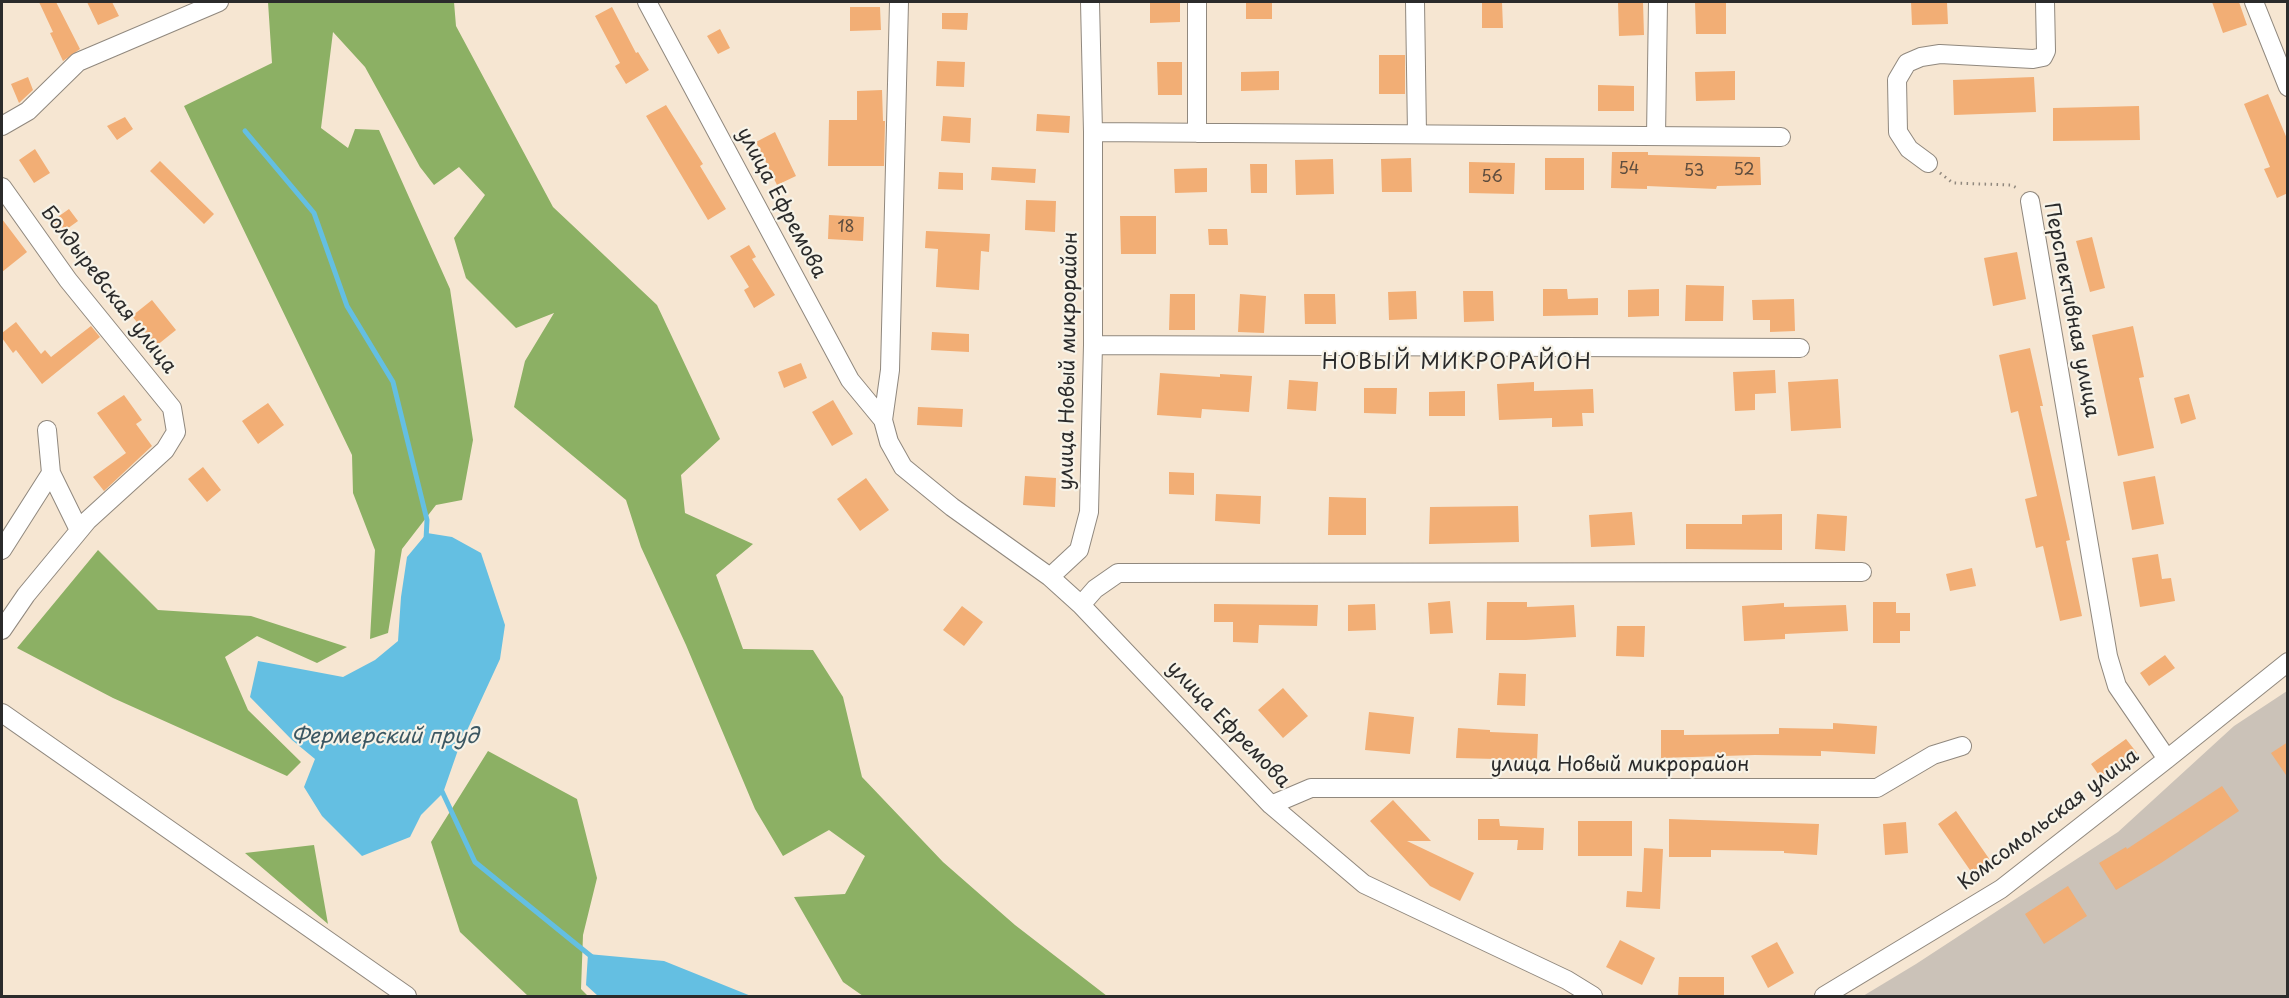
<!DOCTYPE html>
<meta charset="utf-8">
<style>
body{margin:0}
#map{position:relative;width:2289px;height:998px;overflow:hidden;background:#f6e6d2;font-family:"Playpen Sans",sans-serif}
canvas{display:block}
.frame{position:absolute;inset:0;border:3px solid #2b2b2b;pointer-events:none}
</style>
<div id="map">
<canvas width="2289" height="998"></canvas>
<div class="frame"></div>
</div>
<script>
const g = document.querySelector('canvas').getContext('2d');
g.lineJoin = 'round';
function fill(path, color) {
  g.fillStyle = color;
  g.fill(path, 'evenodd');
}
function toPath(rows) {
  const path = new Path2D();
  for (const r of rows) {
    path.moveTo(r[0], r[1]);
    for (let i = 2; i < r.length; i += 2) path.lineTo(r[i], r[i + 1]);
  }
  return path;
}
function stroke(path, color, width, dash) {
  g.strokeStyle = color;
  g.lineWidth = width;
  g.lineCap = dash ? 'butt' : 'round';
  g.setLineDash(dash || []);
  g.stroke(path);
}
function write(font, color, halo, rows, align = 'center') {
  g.font = font + ' "Playpen Sans",sans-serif';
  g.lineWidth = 4.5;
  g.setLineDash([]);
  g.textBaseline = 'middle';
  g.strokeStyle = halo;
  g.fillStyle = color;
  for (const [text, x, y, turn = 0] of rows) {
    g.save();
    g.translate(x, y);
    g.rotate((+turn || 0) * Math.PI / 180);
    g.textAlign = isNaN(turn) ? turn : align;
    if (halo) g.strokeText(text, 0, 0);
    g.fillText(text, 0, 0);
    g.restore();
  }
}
fill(toPath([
 [2287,691,2287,996,1863,996,1916,964,2118,832,2234,726]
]), '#cbc2b8');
fill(toPath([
 [268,2,454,2,456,26,553,207,657,305,720,439,681,475,685,513,753,544,716,575,743,649,813,650,843,697,862,777,943,862,1015,925,1107,996,863,996,843,982,794,897,845,894,865,856,829,830,783,856,755,809,686,645,641,547,626,500,514,407,525,361,554,313,516,328,466,278,454,238,485,195,459,167,434,185,420,167,365,67,333,32,321,128,348,148,355,129,379,130,450,289,473,440,462,500,436,505,402,549,388,633,370,639,375,550,353,493,352,455,184,106,272,63],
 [98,550,158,610,251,616,347,647,317,663,257,636,225,657,248,710,301,762,287,776,113,698,17,648],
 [488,751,577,799,597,878,583,935,581,989,588,996,528,996,460,932,431,842],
 [314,845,328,924,245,853]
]), '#8cb064');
fill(toPath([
 [427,533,452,537,481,553,505,625,500,659,458,750,443,793,421,815,410,837,362,856,322,816,304,787,315,759,292,740,250,697,258,661,343,677,375,660,398,641,401,597,407,557],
 [588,954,664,961,751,996,598,996,586,985]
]), '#64bfe2');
stroke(toPath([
 [245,131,314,213,347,306,393,382,427,520,426,540],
 [440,787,475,862,592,957]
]), '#64bfe2', 5);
fill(toPath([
 [39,2,56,2,80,49,63,61,50,33,53,32],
 [87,2,112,2,119,16,98,25],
 [1150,2,1180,2,1180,22,1150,23],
 [1246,2,1272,2,1272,19,1246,19],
 [1482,2,1502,2,1503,28,1482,28],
 [1618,2,1643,2,1644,35,1619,36],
 [1695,2,1726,2,1726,34,1696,34],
 [1911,2,1947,2,1948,24,1912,25],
 [2212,2,2239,2,2247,25,2223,33],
 [612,7,636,53,638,52,649,70,626,84,615,66,620,63,595,16],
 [850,7,880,7,881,30,850,31],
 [942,13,968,13,967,30,942,29],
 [720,29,730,48,718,54,707,36],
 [1379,55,1405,55,1405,94,1379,94],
 [937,61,965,62,964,87,936,86],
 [1157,62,1182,62,1182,95,1158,95],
 [1279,71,1279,90,1241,91,1241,72],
 [1735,71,1735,100,1696,101,1695,72],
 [28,77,33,90,19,103,11,84],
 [2034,77,2036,112,1954,115,1953,80],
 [1598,85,1634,86,1634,111,1598,111],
 [882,90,883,121,885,121,884,166,828,166,829,120,857,120,857,91],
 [2268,94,2288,141,2288,193,2277,198,2264,169,2270,167,2244,104],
 [666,105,703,164,700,166,726,209,708,220,646,116],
 [2139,106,2140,140,2053,141,2053,108],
 [1037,114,1070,116,1069,133,1036,131],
 [943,116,971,118,970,143,941,141],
 [125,117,133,129,117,140,107,126],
 [775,132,796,176,777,185,756,142],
 [35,149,50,173,34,183,19,160],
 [1612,152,1648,152,1648,155,1760,157,1761,185,1717,186,1716,189,1647,186,1647,189,1611,188],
 [1411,158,1412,192,1382,192,1381,159],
 [1545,158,1584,158,1584,190,1545,190],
 [1333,159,1334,194,1296,195,1295,160],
 [160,161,214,214,204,224,150,171],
 [1469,162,1515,163,1514,194,1469,193],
 [1250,164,1267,164,1267,193,1251,193],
 [992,167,1036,169,1035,183,991,180],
 [1207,168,1207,192,1175,193,1174,169],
 [939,172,963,173,963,190,938,189],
 [1026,200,1056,201,1055,232,1025,230],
 [69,209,78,221,60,234,52,221],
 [829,215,864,217,863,241,828,239],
 [1120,216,1156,216,1156,254,1121,254],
 [2,219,27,252,2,272],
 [1208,229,1227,229,1228,245,1209,245],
 [926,231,990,234,989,252,981,251,979,290,936,287,938,249,925,248],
 [2092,237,2105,288,2090,292,2076,241],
 [749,245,756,257,752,259,775,295,754,308,744,290,749,287,730,256],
 [2017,252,2026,299,1993,306,1984,258],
 [1686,285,1724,286,1723,321,1685,321],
 [1543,289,1567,289,1568,299,1598,298,1598,315,1543,316],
 [1659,289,1659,316,1628,317,1628,290],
 [1416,291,1417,319,1389,320,1388,292],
 [1463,291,1493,291,1494,321,1464,322],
 [1170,294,1195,294,1195,330,1169,330],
 [1240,294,1266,296,1264,333,1238,332],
 [1304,294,1335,294,1336,324,1305,324],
 [1794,299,1795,331,1770,332,1770,320,1753,320,1752,300],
 [152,300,176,330,156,346,132,316],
 [16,322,41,354,45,350,51,357,91,326,100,337,42,384,16,350,13,353,2,338,2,333],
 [2133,326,2144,377,2139,378,2154,448,2118,456,2092,335],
 [932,332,969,334,969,352,931,350],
 [2030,348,2043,406,2040,406,2070,540,2066,541,2082,616,2060,621,2043,546,2036,548,2025,499,2037,496,2018,411,2011,413,1999,355],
 [801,363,807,378,784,388,778,372],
 [1775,370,1776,393,1755,394,1755,410,1735,411,1733,372],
 [1160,373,1220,377,1220,374,1252,376,1249,412,1202,409,1201,418,1157,415],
 [1838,379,1841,428,1791,431,1788,382],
 [1289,380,1318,382,1316,411,1287,409],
 [1534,382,1534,391,1593,389,1594,413,1582,413,1583,426,1552,427,1552,418,1499,420,1497,384],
 [1364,388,1397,388,1396,414,1364,413],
 [1465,391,1465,416,1429,416,1429,392],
 [2189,394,2196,419,2181,424,2174,398],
 [124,395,142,420,136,424,152,446,104,491,93,477,126,453,97,413],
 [833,400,853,434,832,446,812,412],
 [268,403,284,425,258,444,242,421],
 [918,407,963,409,962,427,917,425],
 [203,467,221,490,207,502,188,479],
 [1169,472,1194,473,1194,495,1169,494],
 [1025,476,1056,478,1055,507,1023,505],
 [2155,476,2164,524,2132,530,2123,482],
 [866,478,889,510,860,531,837,499],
 [1216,494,1261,496,1260,524,1215,521],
 [1329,497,1366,498,1366,535,1328,535],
 [1518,506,1519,542,1429,544,1430,507],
 [1632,512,1635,545,1591,547,1589,515],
 [1782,514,1782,550,1686,549,1686,524,1742,524,1742,515],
 [1817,514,1847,516,1845,551,1815,549],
 [2158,554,2162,579,2171,578,2175,601,2140,607,2132,558],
 [1972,568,1976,586,1950,591,1946,574],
 [1450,601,1453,633,1430,634,1428,603],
 [1487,602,1527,602,1527,607,1574,605,1576,637,1526,640,1486,640],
 [1873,602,1896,602,1896,613,1910,613,1910,631,1900,631,1900,643,1873,643],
 [1784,603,1784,607,1846,605,1848,631,1785,634,1785,639,1744,641,1742,606],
 [1214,604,1318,605,1317,626,1259,625,1258,643,1233,642,1233,622,1214,622],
 [1375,604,1376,630,1348,631,1348,605],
 [962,606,983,622,964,646,943,630],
 [1617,626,1645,626,1644,657,1616,656],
 [2165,655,2175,668,2149,686,2140,673],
 [1499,673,1526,674,1525,706,1497,705],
 [1283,688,1308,716,1283,738,1258,710],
 [1369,712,1414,717,1410,754,1365,750],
 [1833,723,1877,726,1875,754,1821,751,1821,756,1755,755,1661,758,1661,730,1684,730,1684,735,1779,734,1779,728,1833,729],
 [1458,728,1490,730,1490,732,1538,734,1537,760,1456,758],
 [2126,739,2137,753,2101,778,2091,764],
 [2288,742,2288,778,2271,753],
 [2222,786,2239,811,2161,863,2116,890,2099,863,2126,847,2127,849],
 [1393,800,1431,841,1407,841,1474,873,1460,901,1430,886,1370,821],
 [1956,811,1990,860,1972,873,1938,824],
 [1478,819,1499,819,1500,826,1544,828,1543,850,1517,850,1518,840,1478,840],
 [1669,819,1819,824,1817,855,1784,853,1784,851,1711,850,1711,857,1669,857],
 [1578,821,1632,821,1632,856,1578,856],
 [1906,822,1908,853,1885,855,1883,824],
 [1644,848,1663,849,1660,909,1626,907,1627,891,1642,892],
 [2068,886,2087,916,2044,944,2025,914],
 [1620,940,1655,958,1642,985,1606,967],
 [1777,942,1794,973,1768,988,1751,956],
 [1679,977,1724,977,1724,996,1678,996]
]), '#f2ae75');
const minor = toPath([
 [647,2,850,380,883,420,889,442,903,467,952,507,1050,577,1081,605,1271,805,1364,884,1567,980,1593,996],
 [1415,2,1417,134],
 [2254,2,2288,87],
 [2,126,28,111,78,62,219,2],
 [1093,132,1781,137],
 [1197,133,1197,2],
 [1656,136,1658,2],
 [1928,163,1909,149,1898,132,1897,80,1907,63,1921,57,1940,54,2033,59,2043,57,2046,51,2045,2],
 [2,187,68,280,172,408,176,432,165,450,88,520,26,595,2,630],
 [2030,201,2108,656,2117,686,2167,759],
 [1093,345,1800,348],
 [883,420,890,370,899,2],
 [47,430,51,473,79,530],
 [2,550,51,473],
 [1050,577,1079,550,1089,512,1093,345,1093,132,1090,2],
 [1081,605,1095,589,1118,573,1862,572],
 [2,713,407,996],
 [1271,805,1311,788,1877,788,1933,755,1962,746],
 [1824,996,2001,889,2167,759,2288,662]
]);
stroke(minor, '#90887e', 20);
stroke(toPath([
 [1940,173,1953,183,2011,185,2019,189]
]), '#90887e', 3, [1.5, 4.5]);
stroke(minor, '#fff', 18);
write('16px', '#5d4c3e', null, [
 ["54",1629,170],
 ["52",1744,171],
 ["53",1694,172],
 ["56",1492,178],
 ["18",846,228]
]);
write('20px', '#2b2b2b', '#f7f3e8', [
 ["улица Ефремова",781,203,62],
 ["Болдыревская улица",108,290,52],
 ["Перспективная улица",2071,310,79],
 ["улица Новый микрорайон",1069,361,-89],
 ["улица Ефремова",1228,725,46],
 ["улица Новый микрорайон",1620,765],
 ["Комсомольская улица",2049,820,-37]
]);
g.letterSpacing = '1.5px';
write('21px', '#2b2b2b', '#f7f3e8', [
 ["НОВЫЙ МИКРОРАЙОН",1457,363]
]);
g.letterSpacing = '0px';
write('italic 21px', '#3c5762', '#f7f3e8', [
 ["Фермерский пруд",385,737]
]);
</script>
